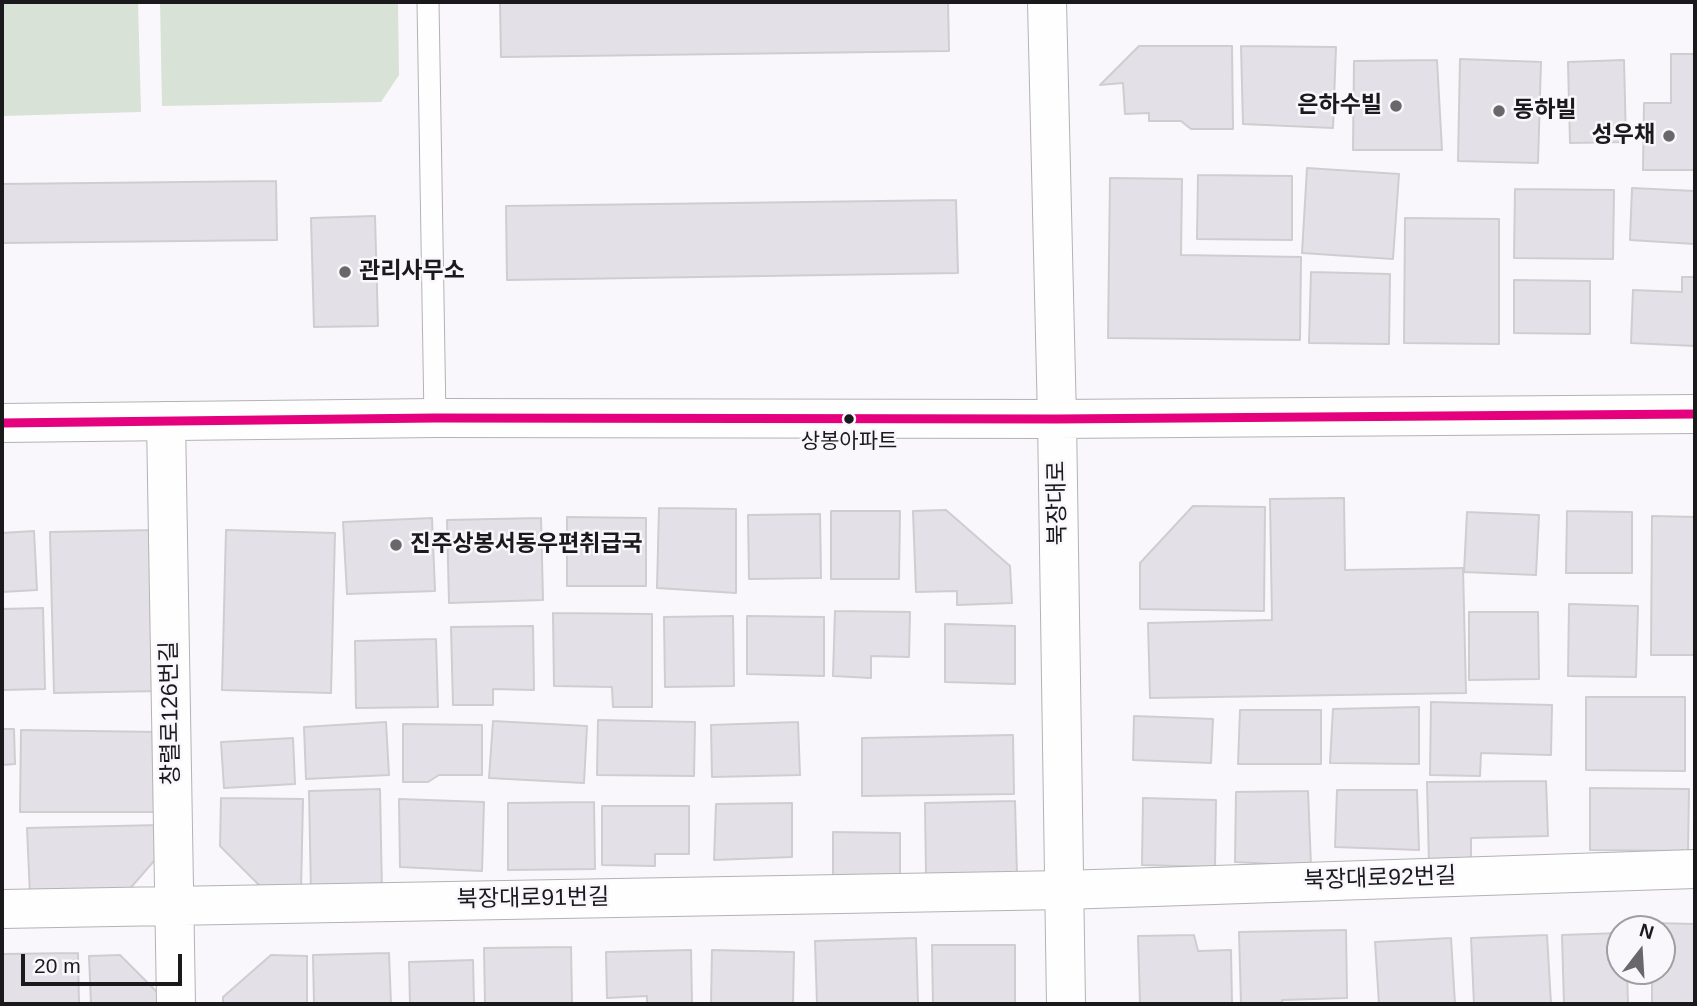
<!DOCTYPE html>
<meta charset="utf-8">
<style>
body{margin:0}
#map{position:relative;width:1697px;height:1006px;overflow:hidden;background:#f9f7fb;font-family:Helvetica,sans-serif}
canvas{display:block}
.frame{position:absolute;inset:0;border:4px solid #1a191b;pointer-events:none}
.north{position:absolute;left:1606px;top:915px;width:70px;height:70px;box-sizing:border-box;background:#f9f6fc;border:2px solid #a09ea2;border-radius:50%;rotate:17deg;font-size:19px;font-weight:700;line-height:28px;text-align:center;color:#1a191b}
.north::after{content:'';display:block;margin:auto;width:24px;height:32px;background:#686769;clip-path:polygon(50% 0,100% 100%,50% 72%,0 100%)}
.scale{position:absolute;left:21px;top:954px;width:161px;height:32px;box-sizing:border-box;border:4px solid #1a191b;border-top:0;padding-left:9px;font-size:21px;line-height:24px;white-space:nowrap;color:#1a191b;-webkit-text-stroke:5px #f9f6fc;paint-order:stroke}
</style>
<div id="map">
<canvas width="1697" height="1006"></canvas>
<div class="frame"></div>
<div class="north">N</div>
<div class="scale">20 m</div>
</div>
<script>
const g = document.querySelector('canvas').getContext('2d');
g.lineJoin = 'round';
function fill(path, color) {
  g.fillStyle = color;
  g.fill(path, 'evenodd');
}
function toPath(rows) {
  const path = new Path2D();
  for (const r of rows) {
    path.moveTo(r[0], r[1]);
    for (let i = 2; i < r.length; i += 2) path.lineTo(r[i], r[i + 1]);
  }
  return path;
}
function stroke(path, color, width, dash) {
  g.strokeStyle = color;
  g.lineWidth = width;
  g.lineCap = dash ? 'butt' : 'round';
  g.setLineDash(dash || []);
  g.stroke(path);
}
function write(font, color, halo, rows, align = 'center') {
  g.font = font + ' Helvetica,"Noto Sans KR",sans-serif';
  g.lineWidth = 5;
  g.setLineDash([]);
  g.textBaseline = 'middle';
  g.strokeStyle = halo;
  g.fillStyle = color;
  for (const [text, x, y, turn = 0] of rows) {
    g.save();
    g.translate(x, y);
    g.rotate((+turn || 0) * Math.PI / 180);
    g.textAlign = isNaN(turn) ? turn : align;
    if (halo) g.strokeText(text, 0, 0);
    g.fillText(text, 0, 0);
    g.restore();
  }
}
fill(toPath([
 [2,2,138,2,141,112,2,116],
 [160,2,398,2,399,75,381,102,162,106]
]), '#d9e2d6');
const building = toPath([
 [500,2,948,2,949,51,501,57,500,2],
 [1139,46,1232,46,1233,129,1191,129,1181,121,1149,121,1149,113,1125,114,1123,83,1100,85,1139,46],
 [1241,46,1336,47,1333,128,1243,124,1241,46],
 [1671,54,1695,54,1695,170,1643,170,1644,103,1671,103,1671,54],
 [1460,59,1541,62,1538,163,1458,161,1460,59],
 [1437,60,1442,150,1353,150,1354,61,1437,60],
 [1624,60,1626,142,1570,143,1568,62,1624,60],
 [1307,168,1399,174,1393,259,1302,253,1307,168],
 [1198,175,1292,176,1292,240,1197,239,1198,175],
 [1110,178,1182,179,1181,255,1301,257,1300,340,1108,338,1110,178],
 [276,181,277,240,2,243,2,184,276,181],
 [1632,188,1695,191,1695,244,1630,240,1632,188],
 [1515,189,1614,190,1613,259,1514,258,1515,189],
 [956,200,958,273,507,280,506,206,956,200],
 [375,216,378,326,314,327,311,218,375,216],
 [1405,218,1499,219,1499,344,1404,343,1405,218],
 [1311,272,1390,274,1389,344,1309,343,1311,272],
 [1682,277,1695,277,1695,346,1631,343,1633,290,1682,292,1682,277],
 [1514,280,1590,281,1590,334,1514,333,1514,280],
 [1344,498,1345,570,1463,568,1466,693,1150,698,1148,623,1272,620,1270,499,1344,498],
 [1193,506,1265,507,1264,611,1140,609,1140,563,1193,506],
 [659,508,736,509,736,593,657,588,659,508],
 [946,510,1010,566,1012,603,957,605,957,591,916,592,913,511,946,510],
 [831,511,900,511,899,579,831,579,831,511],
 [1567,511,1632,512,1632,573,1566,573,1567,511],
 [1467,512,1539,515,1536,575,1464,572,1467,512],
 [820,514,821,578,749,579,748,515,820,514],
 [1652,516,1695,517,1695,655,1651,655,1652,516],
 [567,517,646,518,646,586,567,586,567,517],
 [432,518,435,591,347,594,343,522,432,518],
 [541,518,543,600,449,603,447,520,541,518],
 [155,530,160,691,54,693,50,532,155,530],
 [226,530,335,533,331,693,222,690,226,530],
 [34,531,37,590,2,592,2,533,34,531],
 [1569,604,1638,606,1636,677,1568,676,1569,604],
 [43,608,45,689,2,690,2,609,43,608],
 [835,611,910,612,909,657,871,656,871,678,833,676,835,611],
 [1469,612,1538,612,1539,679,1469,680,1469,612],
 [553,613,652,614,652,707,613,707,612,687,554,686,553,613],
 [733,616,734,686,665,687,664,617,733,616],
 [747,616,824,617,824,676,747,674,747,616],
 [945,624,1015,626,1015,684,945,682,945,624],
 [533,626,534,690,493,689,493,705,453,705,451,627,533,626],
 [436,639,438,707,356,708,355,641,436,639],
 [1586,697,1685,697,1685,771,1586,770,1586,697],
 [1431,702,1552,705,1551,755,1481,753,1480,776,1430,775,1431,702],
 [1419,707,1419,764,1330,763,1333,709,1419,707],
 [1240,710,1321,710,1321,764,1238,764,1240,710],
 [1134,716,1213,719,1211,763,1133,760,1134,716],
 [598,720,695,722,694,776,597,775,598,720],
 [493,721,587,726,584,783,489,778,493,721],
 [386,722,389,775,306,779,304,727,386,722],
 [798,722,800,775,712,777,711,725,798,722],
 [403,724,482,725,482,775,439,775,428,782,403,782,403,724],
 [2,729,14,729,15,764,2,765,2,729],
 [21,730,158,732,163,812,20,812,21,730],
 [1013,735,1014,794,862,796,862,738,1013,735],
 [293,738,295,784,224,788,221,742,293,738],
 [1546,781,1548,836,1471,838,1471,863,1429,864,1427,782,1546,781],
 [1590,788,1689,789,1688,851,1590,850,1590,788],
 [380,789,382,893,311,893,309,791,380,789],
 [1337,790,1417,790,1419,850,1335,847,1337,790],
 [1308,791,1311,866,1235,862,1236,792,1308,791],
 [221,798,303,799,301,891,265,891,220,846,221,798],
 [1143,798,1216,800,1215,867,1142,865,1143,798],
 [399,799,484,802,482,871,400,867,399,799],
 [1015,801,1017,876,926,876,925,803,1015,801],
 [594,802,595,869,508,870,508,803,594,802],
 [792,803,792,857,714,860,716,804,792,803],
 [602,806,689,806,689,854,655,854,655,866,602,865,602,806],
 [160,825,161,853,126,893,30,895,27,828,160,825],
 [833,832,900,833,900,879,833,878,833,832],
 [1653,923,1695,924,1695,1004,1652,1004,1652,971,1662,971,1662,929,1653,929,1653,923],
 [1346,930,1347,998,1282,1000,1282,1004,1241,1004,1239,932,1346,930],
 [1620,933,1620,971,1627,971,1628,1004,1564,1004,1562,935,1620,933],
 [1194,935,1198,951,1231,950,1232,1004,1140,1004,1138,936,1194,935],
 [1547,935,1551,1004,1474,1004,1471,938,1547,935],
 [916,938,918,1004,817,1004,815,941,916,938],
 [1451,938,1455,1004,1379,1004,1375,942,1451,938],
 [932,945,1015,945,1015,1004,933,1004,932,945],
 [571,947,572,1004,485,1004,484,948,571,947],
 [691,950,692,1004,647,1004,647,996,607,998,606,952,691,950],
 [712,950,794,952,793,1004,711,1004,712,950],
 [78,953,79,1004,2,1004,2,954,78,953],
 [389,953,391,1004,314,1004,313,955,389,953],
 [120,955,157,992,158,1004,91,1004,89,956,120,955],
 [271,955,307,956,307,1004,223,1004,223,997,271,955],
 [473,960,474,1004,410,1004,409,962,473,960]
]);
fill(building, '#e4e0e8');
stroke(building, '#cfcdd0', 2);
const service = toPath([
 [428,2,435,418]
]);
const minor = toPath([
 [166,421,176,1004],
 [2,909,1064,890,1695,869]
]);
const tertiary = toPath([
 [1047,2,1057,419,1066,1004],
 [2,423,435,418,1057,419,1695,414]
]);
stroke(service, '#b3b2b4', 23);
stroke(minor, '#b3b2b4', 40);
stroke(tertiary, '#b3b2b4', 40);
stroke(service, '#fefefe', 21);
stroke(minor, '#fefefe', 38);
stroke(tertiary, '#fefefe', 38);
stroke(toPath([
 [2,423,435,418,1057,419,1695,414]
]), '#e5007d', 9);
for (const [x, y, r, color] of [
 [1396,106,7,"#686769"],
 [1499,111,7,"#686769"],
 [1669,136,7,"#686769"],
 [345,272,7,"#686769"],
 [849,419,6,"#1a191b"],
 [396,545,7,"#686769"]
]) {
  const dot = new Path2D();
  dot.arc(x, y, r, 0, 2 * Math.PI);
  g.fillStyle = color;
  g.fill(dot);
  stroke(dot, '#f9f6fc', 2.5);
}
write('21px', '#1a191b', '#f9f6fc', [
 ["상봉아파트",849,442]
]);
write('bold 23px', '#1a191b', '#f9f6fc', [
 ["은하수빌",1382,106,"right"],
 ["동하빌",1513,111],
 ["성우채",1655,136,"right"],
 ["관리사무소",359,272],
 ["진주상봉서동우편취급국",410,545]
], 'left');
write('23px', '#1a191b', '#f9f6fc', [
 ["북장대로",1058,503,-91],
 ["창렬로126번길",171,713,-91],
 ["북장대로92번길",1380,879,-2],
 ["북장대로91번길",533,899,-1]
]);
</script>
